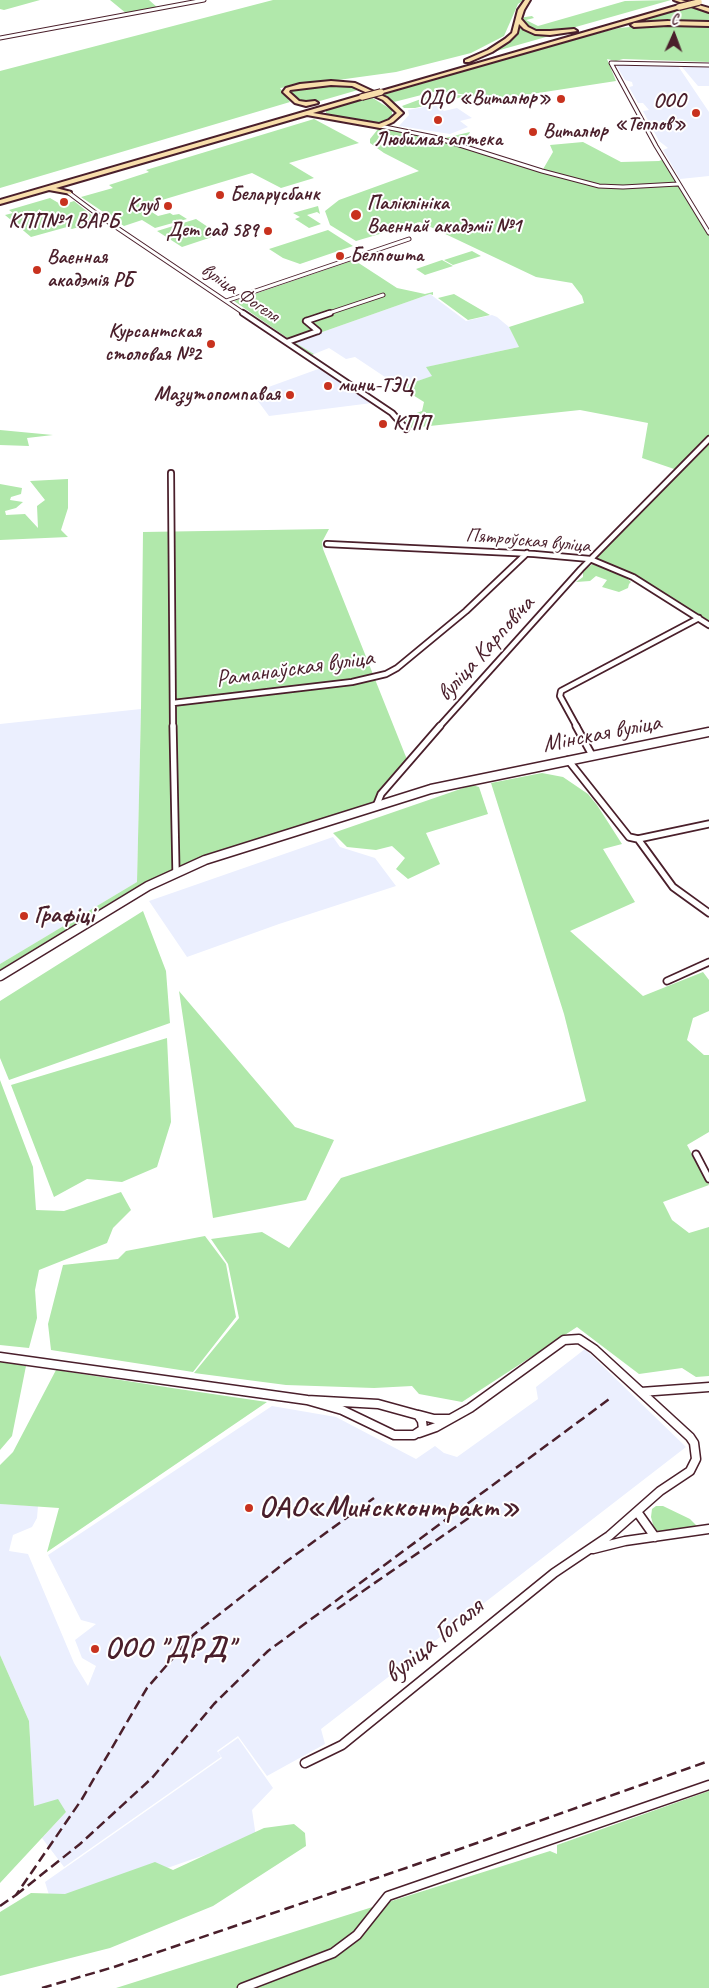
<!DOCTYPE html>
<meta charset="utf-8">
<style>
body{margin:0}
#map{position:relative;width:709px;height:1988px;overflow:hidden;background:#fff;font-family:Caveat,sans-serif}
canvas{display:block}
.north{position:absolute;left:649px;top:10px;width:50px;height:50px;-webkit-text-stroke:4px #fff;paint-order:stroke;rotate:2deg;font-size:14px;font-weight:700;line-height:20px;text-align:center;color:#4a1f2b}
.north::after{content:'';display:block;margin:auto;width:18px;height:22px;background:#4a1f2b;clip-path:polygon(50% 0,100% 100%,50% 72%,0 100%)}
</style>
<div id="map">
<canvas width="709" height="1988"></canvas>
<div class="north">С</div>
</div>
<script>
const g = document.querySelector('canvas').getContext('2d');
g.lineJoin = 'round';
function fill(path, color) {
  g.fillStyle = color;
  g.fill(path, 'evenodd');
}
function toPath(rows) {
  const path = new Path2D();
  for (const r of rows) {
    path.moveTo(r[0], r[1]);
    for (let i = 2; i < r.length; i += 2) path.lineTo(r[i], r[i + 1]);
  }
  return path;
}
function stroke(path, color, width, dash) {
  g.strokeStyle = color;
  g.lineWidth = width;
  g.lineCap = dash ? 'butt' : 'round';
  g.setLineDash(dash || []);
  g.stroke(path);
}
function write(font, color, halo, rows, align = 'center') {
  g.font = font + ' Caveat,sans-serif';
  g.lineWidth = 4;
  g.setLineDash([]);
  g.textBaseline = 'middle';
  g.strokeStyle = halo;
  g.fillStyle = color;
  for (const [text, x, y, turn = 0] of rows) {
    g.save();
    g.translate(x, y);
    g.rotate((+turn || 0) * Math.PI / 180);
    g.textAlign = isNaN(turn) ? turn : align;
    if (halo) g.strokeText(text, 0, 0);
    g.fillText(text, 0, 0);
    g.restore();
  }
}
fill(toPath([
 [621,64,678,66,709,112,709,176,680,179,663,150,668,148,659,141,643,111,649,110,643,103,638,103,629,87,633,86,632,82,625,80,616,65],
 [682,67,709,67,709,86,698,86],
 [435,105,444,111,457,108,472,118,460,121,468,127,450,134,399,126,409,115,408,110],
 [430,294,466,321,492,315,497,317,509,327,519,347,427,367,433,376,400,387,355,357,346,359,329,348,314,354,294,342],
 [321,368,372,403,269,416,252,393],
 [141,709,137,882,0,964,0,724],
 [333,837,340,847,375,858,396,886,279,924,187,957,149,901],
 [585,1349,686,1447,321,1729,325,1744,267,1776,238,1736,217,1751,221,1757,64,1867,42,1838,66,1812,34,1807,29,1721,0,1655,0,1504,38,1506,37,1518,32,1527,13,1535,9,1551,28,1554,74,1663,88,1686,96,1666,82,1658,75,1640,96,1624,81,1620,48,1555,272,1406,336,1417,416,1459,435,1446,444,1453,457,1457,538,1399,536,1387],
 [238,1738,273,1788,252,1810,256,1837,53,1908,45,1882,222,1758,218,1752]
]), '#ebeffe');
fill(toPath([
 [0,0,40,0,4,10,0,9],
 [110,0,149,0,158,8,127,14],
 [273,0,524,0,518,4,504,36,471,53,396,72,280,88,290,102,0,188,0,71],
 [671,0,565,30,545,31,528,28,519,18,532,16,534,18,526,20,538,26,625,1],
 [691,6,709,12,709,21,622,25],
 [661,24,709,25,709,62,623,59,616,61,607,59,616,81,499,99,437,91,394,102,379,95,595,34,619,28],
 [519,28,540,34,553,35,493,52,511,40],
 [334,84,347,85,358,90,313,103,300,102,289,93,294,89],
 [447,94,467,96,415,108,404,108,402,106,429,96],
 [371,97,392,110,392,115,389,119,374,124,333,117,326,113,326,111,334,108],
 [314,119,359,143,289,163,314,178,281,188,252,173,142,206,158,216,170,213,173,215,179,214,187,219,155,228,142,220,124,226,81,197,113,188,109,185,149,172,146,170],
 [392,128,434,137,542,171,553,152,550,145,583,142,621,162,659,161,664,159,709,233,709,625,633,577,590,559,677,470,642,458,648,423,580,410,411,428,403,418,422,411,424,402,400,387,432,376,426,367,519,347,509,327,584,303,582,296,572,283,536,277,420,222,356,241,330,225,325,211,339,200,419,171,384,153,370,143,370,139,378,129,390,130],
 [470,132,468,136,482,143,472,146,445,138],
 [50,198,62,205,74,201,99,221,72,229,67,227,31,237,5,215,13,213,9,210],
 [318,206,320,214,317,212,307,215,321,224,309,228,295,219,300,217,293,213],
 [196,219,211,229,203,231,212,237,182,247,157,231],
 [328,230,353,246,300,264,283,258,269,249],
 [472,251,481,256,453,265,444,260],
 [354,260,397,288,425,294,433,292,433,295,430,294,294,342,314,354,312,355,234,301],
 [442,260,453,266,425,275,416,269],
 [454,294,490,315,468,320,438,298],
 [0,430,53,435,27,438,29,446,0,445],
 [68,479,68,508,61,530,68,537,0,540,0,484,22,488,21,494,11,497,10,500,23,502,16,508,5,511,6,515,25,514,38,528,37,506,45,500,30,481],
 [329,529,322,542,323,549,408,762,377,804,161,878,0,976,0,964,137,882,141,709,143,532],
 [594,563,623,575,631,582,629,584,628,588,619,592,602,587,607,580,596,576,590,581,576,582,583,577,583,571],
 [542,773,563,777,588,794,597,805,622,844,603,849,635,902,570,931,643,996,703,972,709,980,709,1011,693,1018,687,1040,704,1055,709,1055,709,1132,687,1145,709,1185,663,1202,672,1220,689,1233,709,1227,709,1376,696,1377,682,1368,639,1374,577,1327,462,1402,419,1394,412,1386,374,1388,286,1385,194,1373,239,1318,228,1264,211,1239,262,1232,289,1248,341,1178,586,1101,564,1014,491,783],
 [472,785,479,787,488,814,426,833,440,864,408,879,396,869,405,858,392,846,376,850,347,847,333,833],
 [143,911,166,971,170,1023,9,1080,0,1058,0,1001],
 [179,991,295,1127,334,1140,306,1200,213,1218],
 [167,1038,171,1122,157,1167,122,1182,87,1179,54,1197,11,1085],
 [0,1080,33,1167,36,1210,64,1211,121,1192,131,1210,113,1228,107,1243,39,1270,35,1290,37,1318,29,1348,0,1345],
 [205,1236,226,1264,236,1317,193,1372,51,1350,48,1324,63,1265,118,1259,126,1251],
 [0,1361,26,1366,12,1436,0,1450],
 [56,1370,172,1388,267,1402,47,1552,59,1508,0,1504,0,1465,13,1452],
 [656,1506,663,1506,690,1519,697,1526,661,1533,654,1528,651,1517,652,1509],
 [0,1655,29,1721,34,1806,58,1799,66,1812,0,1883],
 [709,1791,709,1988,116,1988,550,1851,557,1854,557,1845],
 [294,1824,305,1833,306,1846,213,1906,110,1948,0,1976,0,1912,31,1893,65,1894,155,1862,173,1870,264,1828]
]), '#b1e8ab');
const streetFar3 = toPath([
 [0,38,204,0],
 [709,65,611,63,656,146,709,233],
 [380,126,434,137,542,171,599,186,623,187,678,184],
 [69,193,101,217,245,314],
 [226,301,409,239],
 [326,314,383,295]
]);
const streetFar2 = toPath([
 [243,313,392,413,406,429],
 [306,321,330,313],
 [306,321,318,331],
 [287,342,318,331],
 [171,473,173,727],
 [327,544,534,554,590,559,633,577,709,625],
 [173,703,352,682,386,674,397,668,466,611,527,553],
 [439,727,581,569,709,439],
 [577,727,560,696,561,691,699,618]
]);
const streetFar1 = toPath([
 [173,726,176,872],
 [576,726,592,755],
 [568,760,629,837,638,839,709,824],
 [377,804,381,794,440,726],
 [638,839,673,887,709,913],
 [667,981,709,962],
 [696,1154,709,1179]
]);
const street = toPath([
 [0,1357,307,1400],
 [641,1392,709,1387],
 [307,1400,378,1404,418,1415,422,1421,423,1429,414,1435,394,1435,342,1410,307,1400],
 [419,1415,434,1419,449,1419],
 [638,1513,655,1537],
 [593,1549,625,1541,709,1529],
 [305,1763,342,1745,554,1573,609,1536,660,1491,690,1471,696,1459,694,1443,690,1437,594,1349,579,1339,564,1340,470,1408,436,1427,419,1433],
 [242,1988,333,1953,357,1935,388,1896,709,1785]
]);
const secondary = toPath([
 [0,976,148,886,205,860,431,789,709,732]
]);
const highway = toPath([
 [525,0,530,0,524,10,521,19,528,27,536,31,550,31,574,29,577,31,550,35,535,34,524,29,519,24,517,33,509,41,492,52,469,62,465,62,465,60,488,50,505,39,512,33,518,10,525,0],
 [674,0,681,0,709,8,709,12,674,0],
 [679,5,681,8,383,93,378,92,679,5],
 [668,21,709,22,709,26,668,25,634,27,631,25,634,23,668,21],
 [331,81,355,83,387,98,403,113,393,122,380,128,307,115,56,188,71,192,71,194,49,190,0,204,0,200,362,95,365,97,364,98,313,113,379,124,389,120,397,113,383,100,352,86,331,85,290,90,289,92,299,101,306,102,315,101,318,103,306,106,295,103,283,92,286,88,300,84,331,81]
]);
stroke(streetFar3, '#4a1f2b', 5);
stroke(streetFar2, '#4a1f2b', 8);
stroke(streetFar1, '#4a1f2b', 9);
stroke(street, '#4a1f2b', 11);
stroke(secondary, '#4a1f2b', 11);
stroke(highway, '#4a1f2b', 4);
stroke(streetFar3, '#fff', 3);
stroke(streetFar2, '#fff', 4.5);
stroke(streetFar1, '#fff', 5.5);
stroke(street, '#fff', 8);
stroke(secondary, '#fff', 8);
fill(highway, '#f8deab');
stroke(toPath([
 [337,1609,470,1517],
 [16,1895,80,1844,152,1778,214,1704,268,1651,612,1397],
 [0,1906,16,1895,82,1799,147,1688,193,1635,287,1561,374,1498],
 [42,1988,114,1967,406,1868,709,1761]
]), '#4a1f2b', 2.5, [10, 5]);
const highwayBridge = toPath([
 [679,7,699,2],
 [362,97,381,92]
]);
stroke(highwayBridge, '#4a1f2b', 8, []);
stroke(highwayBridge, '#f8deab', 5.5);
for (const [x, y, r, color] of [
 [561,99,5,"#c8321e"],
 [696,113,5,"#c8321e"],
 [438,120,5,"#c8321e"],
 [533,132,5,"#c8321e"],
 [220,195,5,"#c8321e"],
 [64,202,5,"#c8321e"],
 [168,206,5,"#c8321e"],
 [356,215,6,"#c8321e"],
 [268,231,5,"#c8321e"],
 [340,256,5,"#c8321e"],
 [37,270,5,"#c8321e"],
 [211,344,5,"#c8321e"],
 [328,386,5,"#c8321e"],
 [290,395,5,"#c8321e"],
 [383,424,5,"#c8321e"],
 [24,916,5,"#c8321e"],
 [249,1508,5,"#c8321e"],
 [95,1649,5,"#c8321e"]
]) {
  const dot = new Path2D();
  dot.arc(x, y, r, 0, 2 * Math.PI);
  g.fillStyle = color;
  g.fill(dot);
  stroke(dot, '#fff', 2);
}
write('bold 20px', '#4a1f2b', '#fff', [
 ["ОДО «Виталюр»",551,99,"right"],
 ["ООО",686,102,"right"],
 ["«Теплов»",686,125,"right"],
 ["Виталюр",543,132],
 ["Любимая аптека",438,140,"center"],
 ["Беларусбанк",230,195],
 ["Паліклініка",367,204],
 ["Ваеннай акадэміі №1",367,227],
 ["Клуб",158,206,"right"],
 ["КПП№1 ВАРБ",64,222,"center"],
 ["Дет сад 589",258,231,"right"],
 ["Белпошта",350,256],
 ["Ваенная",47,258],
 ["акадэмія РБ",47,281],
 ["Курсантская",201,332,"right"],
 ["столовая №2",201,355,"right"],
 ["мини-ТЭЦ",338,386],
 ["Мазутопомпавая",280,395,"right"],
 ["КПП",393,424]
], 'left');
write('20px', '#4a1f2b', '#fff', [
 ["вуліца Фогеля",240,293,34],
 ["Пятроўская вуліца",528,541,5]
]);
write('24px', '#4a1f2b', '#fff', [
 ["вуліца Карповіча",486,649,-48],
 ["Раманаўская вуліца",295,669,-8],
 ["Мінская вуліца",602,734,-11]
]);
write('bold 24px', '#4a1f2b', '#fff', [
 ["Графіці",34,916]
], 'left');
write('bold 29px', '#4a1f2b', '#fff', [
 ["ОАО«Минскконтракт»",259,1508],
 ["ООО \"ДРД\"",105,1649]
], 'left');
write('29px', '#4a1f2b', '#fff', [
 ["вуліца Гогаля",434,1641,-39]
]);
</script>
